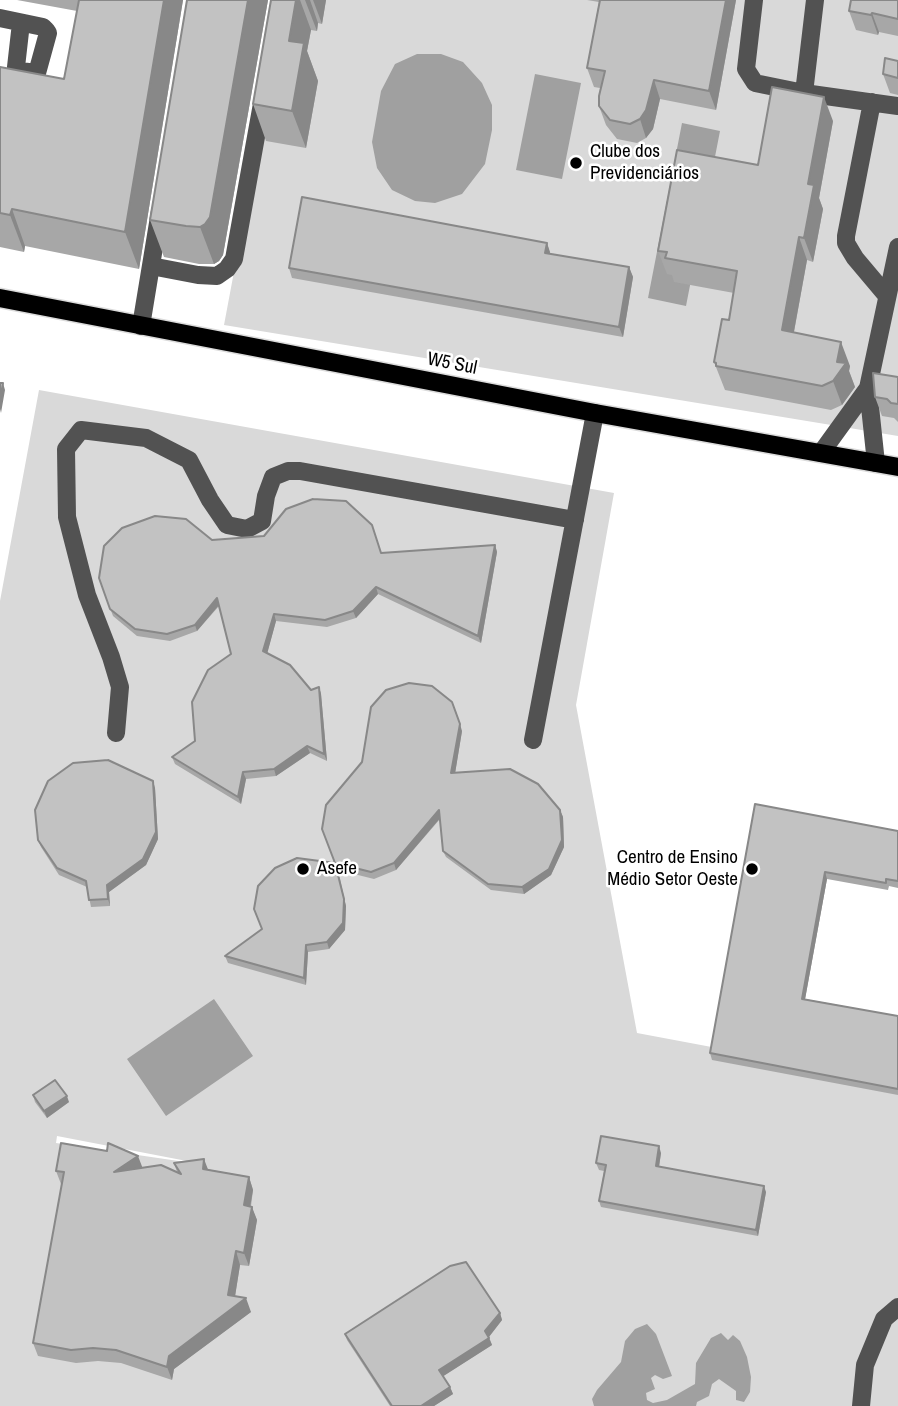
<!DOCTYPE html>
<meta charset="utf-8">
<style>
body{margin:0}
canvas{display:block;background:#fff}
</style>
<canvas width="898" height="1406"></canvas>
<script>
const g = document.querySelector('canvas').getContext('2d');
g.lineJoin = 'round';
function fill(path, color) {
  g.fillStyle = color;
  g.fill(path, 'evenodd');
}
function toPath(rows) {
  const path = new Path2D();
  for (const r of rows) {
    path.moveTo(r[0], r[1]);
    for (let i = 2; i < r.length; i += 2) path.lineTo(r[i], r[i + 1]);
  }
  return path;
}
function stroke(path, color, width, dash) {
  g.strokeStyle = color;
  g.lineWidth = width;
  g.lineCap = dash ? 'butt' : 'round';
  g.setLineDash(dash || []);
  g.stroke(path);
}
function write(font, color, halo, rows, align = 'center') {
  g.font = font + ' "Archivo Narrow",sans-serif';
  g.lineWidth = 5;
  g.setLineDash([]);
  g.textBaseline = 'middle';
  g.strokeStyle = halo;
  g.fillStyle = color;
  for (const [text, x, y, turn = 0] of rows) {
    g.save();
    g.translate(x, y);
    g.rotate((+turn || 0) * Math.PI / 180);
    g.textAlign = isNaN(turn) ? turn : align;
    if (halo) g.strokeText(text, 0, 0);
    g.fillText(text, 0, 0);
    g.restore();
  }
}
fill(toPath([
 [285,0,898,0,898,436,224,325],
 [39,390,614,493,576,705,637,1033,898,1082,898,1406,0,1406,0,601],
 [57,1136,192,1162,192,1163,56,1143]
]), '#d9d9d9');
fill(toPath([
 [417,54,441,54,463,62,482,83,492,105,492,130,485,164,462,194,435,203,415,201,392,190,377,168,372,142,381,91,395,64],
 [535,74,581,83,562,179,516,170],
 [682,123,720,131,686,306,648,298],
 [214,999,253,1056,166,1116,127,1059],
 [647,1324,656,1334,672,1376,663,1379,655,1375,651,1378,655,1389,646,1393,647,1400,653,1403,667,1400,695,1384,696,1363,711,1338,721,1333,728,1340,733,1335,740,1341,747,1357,751,1377,750,1392,744,1402,736,1400,736,1391,719,1379,712,1384,709,1396,697,1402,696,1406,594,1406,592,1399,597,1390,621,1362,625,1341,635,1329]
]), '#a0a0a0');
const major = toPath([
 [0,298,595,413,898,467]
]);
stroke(major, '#dbdbdb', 21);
stroke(toPath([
 [754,0,746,69,755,83,804,93,898,106],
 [0,18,43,27,46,30,48,33,37,73,20,71,16,67,21,23],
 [804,93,815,0],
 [872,102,846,236,846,243,855,258,887,296],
 [151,266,198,275,217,276,227,269,234,259,263,98],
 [141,326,160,211],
 [821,453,868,388],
 [876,463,868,388,898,247],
 [116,733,120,687,111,657,87,595,67,517,66,449,81,430,146,438,189,460,210,500,227,525,247,529,262,521,266,496,273,477,288,471,300,471,575,520],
 [533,740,595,413],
 [861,1406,865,1365,884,1319,898,1307]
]), '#525252', 18);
stroke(major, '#000', 18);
fill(toPath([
 [17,0,183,0,139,269,25,246,24,252,0,247,0,67,64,79,77,11],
 [187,0,268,0,223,255,219,261,214,264,199,264,164,257,150,220],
 [271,0,326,0,322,24,318,23,317,31,311,30,307,51,318,81,306,148,266,141,253,104],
 [587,0,736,0,716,110,660,99,653,129,646,138,637,143,617,139,606,125,599,106,600,88,594,87,587,68,599,2],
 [898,0,898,36,879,32,878,35,856,30,849,11],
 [898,61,898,95,890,93,883,74],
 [833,121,819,198,823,209,813,262,807,260,794,332,850,366,849,371,855,387,842,405,831,410,725,390,714,362,729,320,734,293,674,282,672,275,667,274,658,251,758,165],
 [547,243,550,254,629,267,633,277,623,337,292,278,289,268],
 [898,377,898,422,894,418,882,416,875,397],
 [212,540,381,553,495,545,497,552,481,643,378,594,356,618,327,627,276,621,267,653,311,690,319,687,321,694,327,761,310,753,276,776,246,779,241,804,175,764,172,757,195,741,231,654,219,606,197,631,170,641,137,636,113,616,99,578],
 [462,731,455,773,560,810,563,817,564,847,551,875,524,894,491,890,446,857,443,851,440,819,396,870,374,879,338,870,346,906,345,930,329,949,308,952,306,985,228,963,225,956,262,929,335,863],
 [155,788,158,839,146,865,109,892,110,906,91,907,87,887,59,875,41,847,38,840],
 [755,804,898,831,898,888,889,886,888,890,827,879,805,999,898,1016,898,1095,712,1060,710,1053],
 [33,1095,69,1102,47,1118,35,1102],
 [661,1153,659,1167,766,1192,758,1236,601,1207,599,1201,604,1171,599,1170,596,1163],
 [174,1163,249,1177,253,1190,251,1206,257,1220,249,1266,240,1265,235,1296,251,1312,174,1369,172,1380,121,1363,98,1361,76,1363,38,1356,33,1343,62,1185,61,1184,56,1171,142,1168,177,1172],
 [500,1313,502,1320,489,1337,492,1345,443,1376,450,1387,453,1394,434,1406,390,1406,347,1340,345,1334]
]), '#a7a7a7');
fill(toPath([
 [164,0,183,0,139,269,125,232],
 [248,0,268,0,223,255,219,261,214,264,200,227],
 [296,0,300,0,311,30,307,51,318,81,306,148,292,111,289,41],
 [305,0,310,0,318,23,317,31],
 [313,0,326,0,322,24],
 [726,0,736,0,716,110,709,91],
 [872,13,879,32,878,35,871,15],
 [654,80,660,99,653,129,646,138,640,119],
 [824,97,833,121,819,198,823,209,813,262,804,238,808,184],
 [12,209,25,246,24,252,10,215],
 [799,237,807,260,790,353,782,330],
 [547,243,550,252,548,262,545,253],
 [629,267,633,277,623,337,619,327],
 [841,342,850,366,849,371,855,387,842,405,833,381],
 [3,383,5,390,1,413,0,409,0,400],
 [495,545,497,552,481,643,478,636],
 [376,587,378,594,356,618,353,611],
 [217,598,219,605,197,631,195,625],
 [274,614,276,621,266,658,263,651],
 [319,687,321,694,327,761,324,754],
 [460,724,462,731,454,780,451,773],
 [307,746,310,753,276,776,274,769],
 [243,772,246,779,241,804,238,797],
 [153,781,155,788,158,839,146,865,109,892,110,906,108,899,107,885],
 [439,810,441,817,396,870,394,863],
 [560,810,563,817,564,847,551,875,524,894,522,887],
 [335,863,346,906,345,930,329,949,327,942],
 [825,872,827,879,804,1005,802,999],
 [306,945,308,952,306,985,304,978],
 [67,1096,69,1102,47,1118,44,1111],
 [659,1146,661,1153,658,1173,656,1166],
 [138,1156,143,1169,114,1172],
 [204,1159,209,1172,203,1169],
 [249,1177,253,1190,248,1219,244,1205],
 [764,1186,766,1192,758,1236,756,1230],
 [252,1207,257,1220,249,1266,244,1253],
 [236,1251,240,1265,233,1309,228,1295],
 [246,1298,251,1312,174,1369,172,1380,167,1367,169,1356],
 [500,1313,502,1320,488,1338,485,1331],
 [489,1338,492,1345,442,1377,439,1370],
 [450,1387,453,1394,434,1406,421,1406]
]), '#888');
const building = toPath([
 [79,0,164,0,125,232,12,209,10,215,0,213,0,67,64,79,79,0],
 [187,0,248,0,210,217,205,224,200,227,186,226,150,220,187,0],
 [271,0,296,0,289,41,304,43,292,111,253,104,271,0],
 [600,0,726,0,709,91,654,80,646,110,640,119,630,124,610,120,599,106,599,96,605,71,587,68,600,0],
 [851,0,898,0,898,19,872,13,871,15,849,11,851,0],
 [885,58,898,61,898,78,883,74,885,58],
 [772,87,824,97,808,184,814,185,804,238,799,237,782,330,841,342,837,362,846,363,833,381,822,386,716,366,716,363,714,362,722,319,729,320,737,271,665,258,667,252,658,251,677,150,758,165,772,87],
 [302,197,547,243,545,253,629,267,619,327,289,268,302,197],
 [873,373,898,377,898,404,891,403,887,399,875,397,873,373],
 [0,383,3,383,0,400,0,383],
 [313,499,346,501,372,525,381,553,495,545,478,636,376,587,353,611,325,620,274,614,263,651,290,665,311,690,319,687,324,754,307,746,274,769,243,772,238,797,172,757,195,741,192,702,208,670,231,654,217,598,195,625,167,634,135,629,110,609,99,578,104,546,122,528,155,516,186,519,212,540,264,536,286,509,313,499],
 [409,683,432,686,452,702,460,724,451,773,510,769,538,784,560,810,562,840,549,869,522,887,488,884,443,851,439,810,394,863,371,872,335,863,344,899,343,923,327,942,306,945,304,978,225,956,262,929,254,909,258,886,275,868,297,858,335,863,322,829,326,805,362,762,371,707,386,690,409,683],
 [108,760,153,781,156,832,143,859,107,885,108,899,89,900,86,881,57,868,38,840,35,810,48,781,73,763,108,760],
 [755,804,898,831,898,881,886,879,886,883,825,872,802,999,898,1016,898,1089,710,1053,755,804],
 [55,1080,67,1096,44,1111,33,1095,55,1080],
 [601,1136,659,1146,656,1166,764,1186,756,1230,599,1201,606,1165,596,1163,601,1136],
 [61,1143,107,1151,108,1143,138,1156,114,1172,161,1165,181,1174,174,1163,204,1159,203,1169,249,1177,244,1205,252,1207,244,1253,236,1251,228,1295,246,1298,169,1356,167,1367,116,1350,93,1348,71,1350,33,1343,64,1172,56,1171,61,1143],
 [466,1262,500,1313,485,1331,489,1338,439,1370,450,1387,421,1406,392,1406,345,1334,450,1266,466,1262]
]);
fill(building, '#c2c2c2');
stroke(building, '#888', 2);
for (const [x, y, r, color] of [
 [576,163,7,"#000"],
 [303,869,7,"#000"],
 [752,869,7,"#000"]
]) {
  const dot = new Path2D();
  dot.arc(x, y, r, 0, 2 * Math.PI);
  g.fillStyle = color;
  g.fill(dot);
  stroke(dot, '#fff', 2.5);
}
write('19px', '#000', '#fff', [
 ["Clube dos",590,152],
 ["Previdenciários",590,174],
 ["Centro de Ensino",738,858,"right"],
 ["Médio Setor Oeste",738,880,"right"],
 ["Asefe",317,869]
], 'left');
write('19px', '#000', '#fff', [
 ["W5 Sul",452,364,11]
]);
</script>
